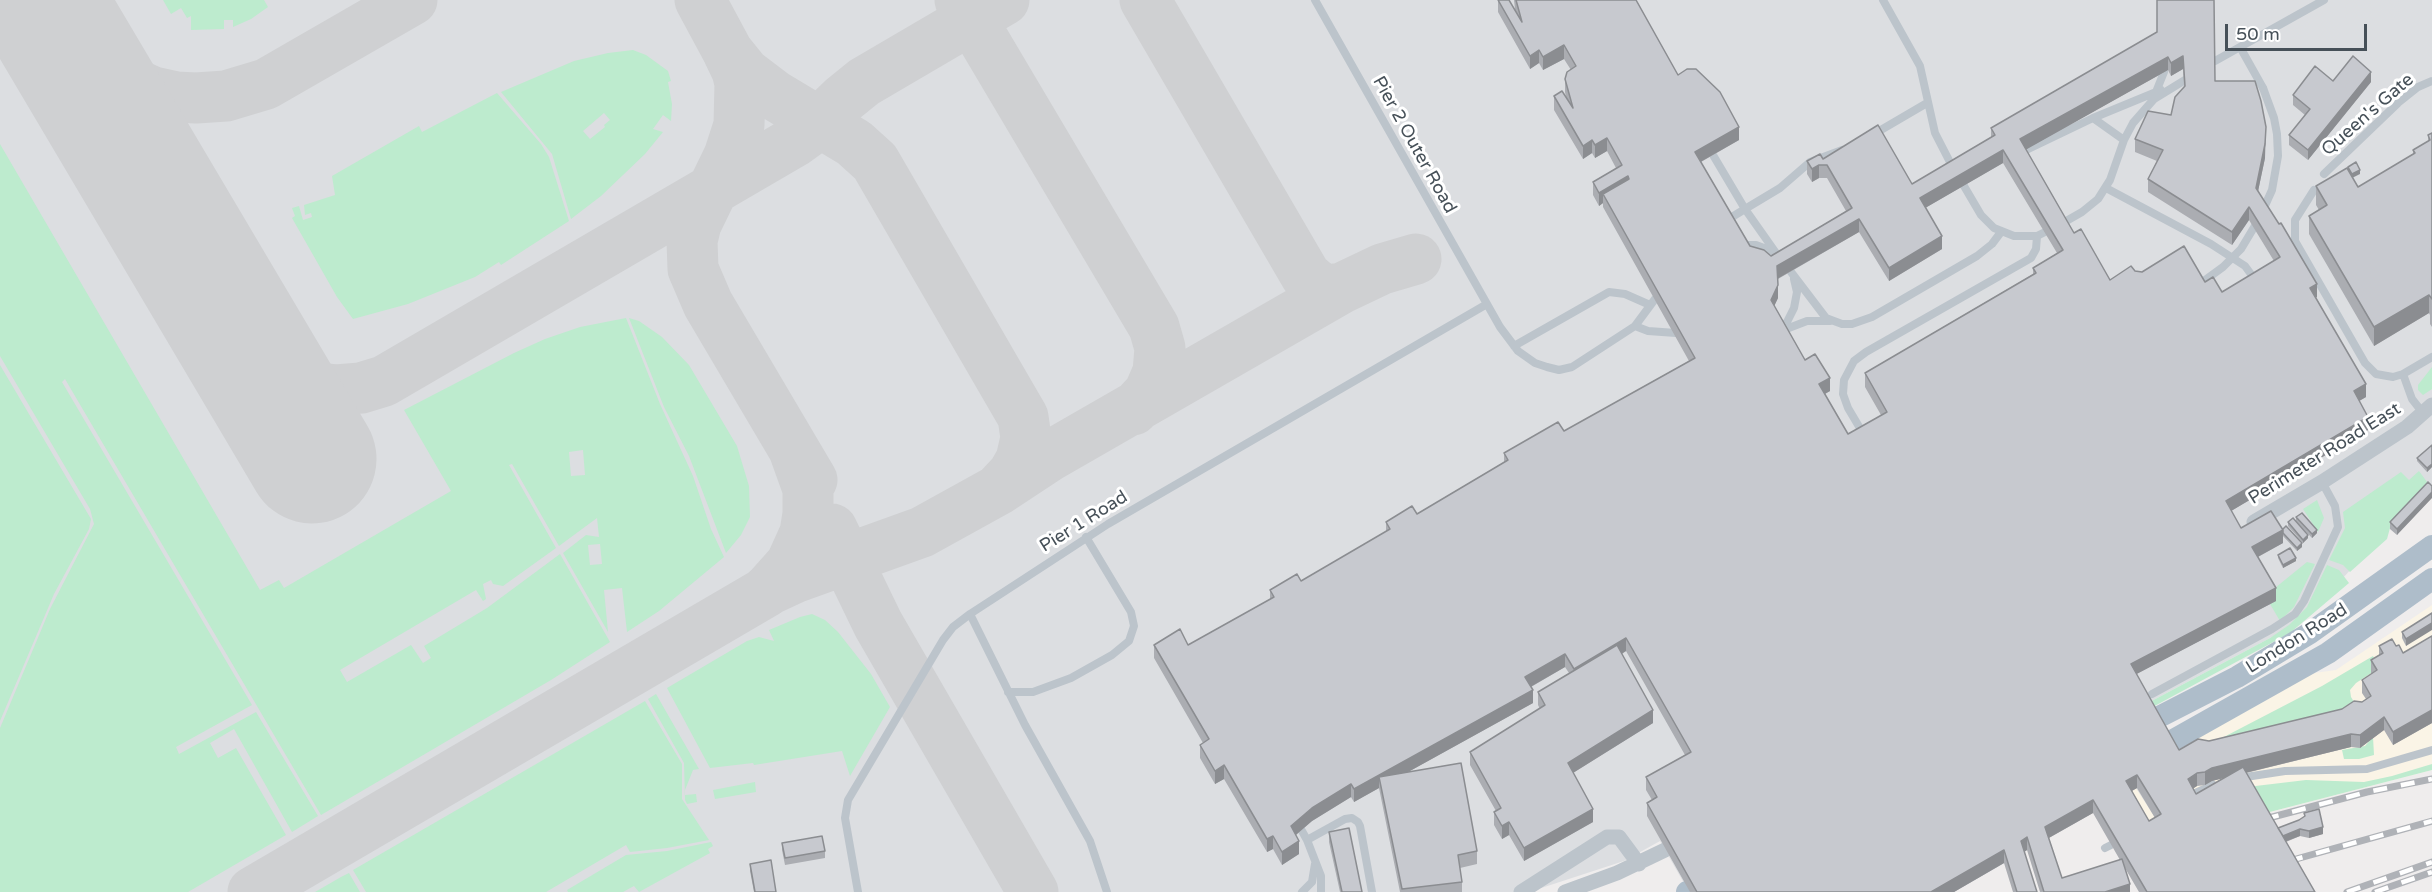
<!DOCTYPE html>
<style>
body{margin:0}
#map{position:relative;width:2432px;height:892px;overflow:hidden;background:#efeded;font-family:"Varela Round",sans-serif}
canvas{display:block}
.scale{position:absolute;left:2225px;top:24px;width:142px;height:27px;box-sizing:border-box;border:3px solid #465058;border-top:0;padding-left:8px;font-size:18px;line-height:21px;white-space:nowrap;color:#465058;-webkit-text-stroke:4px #fff;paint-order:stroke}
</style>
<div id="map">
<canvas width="2432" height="892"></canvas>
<div class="scale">50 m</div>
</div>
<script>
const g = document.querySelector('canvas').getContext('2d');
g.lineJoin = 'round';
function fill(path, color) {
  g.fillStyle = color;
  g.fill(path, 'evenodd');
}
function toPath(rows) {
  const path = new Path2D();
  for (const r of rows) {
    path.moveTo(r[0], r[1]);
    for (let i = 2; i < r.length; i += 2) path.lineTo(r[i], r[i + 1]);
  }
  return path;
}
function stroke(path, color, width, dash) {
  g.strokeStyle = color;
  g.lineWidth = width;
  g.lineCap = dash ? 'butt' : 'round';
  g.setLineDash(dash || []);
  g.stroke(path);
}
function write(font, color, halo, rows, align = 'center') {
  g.font = font + ' "Varela Round",sans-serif';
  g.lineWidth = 6;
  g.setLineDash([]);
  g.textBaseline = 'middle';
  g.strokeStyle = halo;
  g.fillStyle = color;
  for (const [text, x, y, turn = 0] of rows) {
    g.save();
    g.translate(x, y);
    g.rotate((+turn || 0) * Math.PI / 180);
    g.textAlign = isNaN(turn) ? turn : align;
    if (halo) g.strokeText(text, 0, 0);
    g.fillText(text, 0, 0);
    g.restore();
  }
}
fill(toPath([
 [2432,605,2432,770,2262,814,2149,834,2126,794,2173,752,2314,673,2336,670]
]), '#faf4e6');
fill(toPath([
 [0,0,2432,0,2432,484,2302,621,2146,704,2161,827,2136,788,1954,892,1689,892,1660,841,1624,861,1529,892,0,892]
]), '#dcdee1');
fill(toPath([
 [163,0,264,0,268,7,251,19,233,27,233,20,224,20,224,29,191,30,191,16,187,18,181,8,171,14],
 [633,50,646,55,668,71,671,81,668,82,672,104,671,121,663,115,653,129,663,132,645,154,601,196,571,219,552,154,501,92,574,61,608,53],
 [604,113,610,120,604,125,605,127,590,139,583,131],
 [497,93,541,144,549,157,569,221,501,265,499,262,475,277,408,304,353,319,337,297,292,218,295,216,292,208,299,206,303,220,312,217,311,213,305,215,304,205,335,195,332,176,419,126,422,132],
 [0,144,260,590,279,580,284,588,451,491,404,410,514,353,545,339,580,327,626,318,660,404,693,476,711,529,724,557,659,611,627,632,622,588,604,590,608,632,563,553,586,535,599,537,597,518,559,546,512,464,509,465,556,548,503,586,493,584,491,580,483,584,486,599,483,601,476,590,340,670,347,682,411,645,423,663,431,658,424,646,487,608,560,554,610,642,551,680,321,815,65,379,62,382,252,705,176,747,179,754,256,712,318,816,292,832,234,729,210,743,218,758,236,748,286,835,188,892,0,892,0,728,50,609,94,524,90,509,0,356],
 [583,450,585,475,571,476,569,452],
 [600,544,602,564,590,565,588,545],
 [629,318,639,321,662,337,689,365,737,446,749,486,750,517,741,535,726,553,689,456,664,407],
 [0,365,91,519,89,529,54,594,0,721],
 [2432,367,2432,389,2423,395,2418,390,2418,385],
 [2419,471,2430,486,2390,528,2387,539,2350,572,2343,565,2329,560,2345,528,2343,512,2401,472,2409,480],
 [2317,500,2324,518,2318,532,2303,509],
 [2307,562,2315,564,2294,607,2280,621,2270,604,2270,592],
 [2327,565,2339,570,2349,583,2290,633,2149,709,2146,704,2270,638,2289,625,2307,607],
 [812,614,825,620,838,632,871,674,890,707,850,776,842,751,754,765,753,763,710,768,667,688,747,641,759,637,774,641,769,630,800,617],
 [2373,656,2379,668,2356,683,2350,690,2351,697,2362,715,2193,753,2322,686],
 [656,694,699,769,693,770,685,790,685,795,696,794,697,802,687,804,685,800,684,763,648,699],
 [645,701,682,764,682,799,709,840,667,848,630,852,626,845,546,892,366,892,353,870],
 [2373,737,2374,755,2359,759,2344,759,2342,750,2365,746],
 [2432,764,2432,770,2262,814,2247,787,2306,780,2364,782,2392,776],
 [755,782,756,792,715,799,713,790],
 [711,842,713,846,708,849,710,853,639,892,634,886,623,892,568,892,567,890,626,855,667,851],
 [349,873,360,892,315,892,341,877]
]), '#bdebce');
stroke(toPath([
 [700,0,728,52,745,73,774,95,854,143,875,162,1023,417,1026,438,1021,460,1013,474,998,490],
 [960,0,1154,327,1160,348,1158,372,1149,393,1133,410],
 [1145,0,1306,276,1319,287,1328,290,1342,288],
 [40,1,68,40,84,55,104,70,153,92,176,97,196,98,226,96,266,84,412,0],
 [728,52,737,71,740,83,739,125,729,156,696,224,692,241,693,269,708,304,812,480],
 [225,311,258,358,289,379,312,387,336,390,361,388,384,381,794,142,812,129,843,99,864,82,1004,0],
 [832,529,878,624,1033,892],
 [766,591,794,578,922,532,998,490,1048,457,1342,288,1382,269,1416,259],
 [253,892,766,592,791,564,805,533,808,514,808,489,794,450]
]), '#cfd0d2', 51);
stroke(toPath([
 [40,0,312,459]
]), '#cfd0d2', 129);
stroke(toPath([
 [1315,0,1500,327,1518,351,1535,363,1547,367,1559,370,1572,367,1635,326,1655,299],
 [1883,0,1920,66,1935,133,1953,168],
 [2240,47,2263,88],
 [2215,61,2324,0],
 [2156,92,2164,72],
 [2093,118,2161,90],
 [1874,134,1927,103],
 [2020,153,2093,118,2124,140],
 [1713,155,1745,209,1727,220],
 [2324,174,2398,103,2418,87,2432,81],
 [1964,186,1981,215,1994,228,2014,236,2037,236],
 [2106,188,2211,244,2245,266,2256,281],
 [2314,190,2295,220,2295,241,2365,363,2376,374,2393,377,2403,374,2432,357],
 [2061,224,2082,212,2098,199,2110,180,2124,140,2133,123,2154,99,2185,80],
 [1742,245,1756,245,1772,251],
 [1776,253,1745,209,1780,188,1810,162,1842,150],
 [1791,272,1826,318,1842,324,1852,324,1872,317,1977,256,1992,244,2001,232],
 [1635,326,1648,331,1676,333],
 [1780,330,1787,322,1794,308,1797,292,1794,279],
 [1781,331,1807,321,1830,321],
 [1514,346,1609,292,1625,294,1650,305],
 [2403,374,2412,399,2423,413],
 [1864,435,1848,408,1843,394,1844,380,1854,361,1866,352,2031,258,2036,249,2037,236,2045,232],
 [1008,692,1033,692,1071,678,1112,655,1129,641,1134,626,1131,612,1086,537],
 [2152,694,2272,629,2295,614,2304,601,2338,527,2335,506,2322,482],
 [2239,778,2285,771,2367,769,2432,750],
 [2189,796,2213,785],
 [1302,831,1307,840],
 [2105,848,2111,845],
 [858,892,845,818,848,800,943,640,953,627,970,614],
 [1107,892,1090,841,1025,725,970,614,1108,524,1487,304],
 [1302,892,1312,882,1315,864],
 [1321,892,1321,876,1307,840,1345,819,1352,818,1358,822,1360,826,1372,892]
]), '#bcc4cb', 8);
stroke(toPath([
 [2254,522,2322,482,2407,427,2432,405],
 [1521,892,1607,837,1619,837,1639,864],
 [1565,892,1617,873,1665,850]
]), '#bcc4cb', 15);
stroke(toPath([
 [2155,719,2237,677,2310,633,2432,546],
 [2168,743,2328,653,2432,579],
 [1687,892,1689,892]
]), '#aebdca', 22);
const rail = toPath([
 [2265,819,2367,792,2432,779],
 [2289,861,2432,821],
 [2347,892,2432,862],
 [2375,892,2432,872]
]);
stroke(rail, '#afb2b7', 7);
stroke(rail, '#fff', 4.5, [14]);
stroke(toPath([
 [2197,286,2223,267,2241,249,2259,219,2272,190,2278,156,2277,134,2274,118,2263,88]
]), '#bcc4cb', 8);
fill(toPath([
 [1498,0,1515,9,1514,0,1636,0,1678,75,1739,140,1701,162,1750,246,1771,256,1846,211,1827,178,1819,178,1812,182,1807,174,1807,161,1823,159,1912,184,1991,137,1991,128,2157,32,2215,81,2265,158,2258,191,2317,297,2316,297,2366,397,2359,401,2368,430,2231,511,2241,528,2283,529,2302,547,2297,551,2283,536,2283,543,2258,557,2276,601,2136,674,2179,750,2209,741,2342,709,2362,702,2366,699,2362,693,2362,680,2371,674,2371,660,2379,655,2379,646,2396,646,2403,653,2432,636,2432,723,2393,745,2384,730,2360,748,2351,747,2246,773,2278,828,2299,820,2323,834,2309,838,2300,836,2286,842,2315,892,2139,892,2125,868,2130,892,2040,892,2027,850,2024,852,2037,892,2013,892,2004,863,1954,892,1690,892,1647,816,1647,803,1652,800,1646,790,1646,777,1685,755,1626,651,1622,654,1653,723,1573,773,1593,822,1524,861,1509,835,1502,839,1494,825,1494,812,1496,811,1470,765,1470,752,1540,709,1538,705,1538,692,1569,673,1565,667,1531,687,1533,703,1408,772,1477,851,1477,864,1460,868,1462,882,1462,892,1400,892,1379,788,1354,802,1351,797,1312,821,1296,835,1299,854,1282,865,1273,849,1267,852,1224,779,1215,784,1200,758,1200,745,1203,743,1154,658,1154,645,1188,645,1270,599,1270,590,1301,581,1386,532,1386,522,1417,514,1504,462,1504,453,1564,431,1689,361,1603,207,1603,203,1599,206,1593,195,1593,182,1616,168,1607,151,1595,158,1592,153,1583,159,1554,110,1554,96,1566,97,1565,92,1565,79,1571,70,1564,59,1543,70,1539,63,1530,69,1498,12],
 [2183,69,2184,87,2171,115,2135,139,2135,152,2157,161,2148,179,2148,192,2232,245,2249,220,2274,261,2222,292,2205,282,2135,271,2110,280,2074,233,2026,149,2168,70,2171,76],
 [2003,163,2057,253,2033,268,2033,274,1865,373,1865,387,1881,415,1848,434,1825,394,1830,391,1805,360,1774,306,1778,298,1778,279,1859,232,1889,281,1942,249,1925,208],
 [2223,778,2196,794,2193,788,2197,786,2205,785,2212,781],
 [2137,788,2155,818,2149,821,2132,791],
 [2093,813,2120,860,2062,878,2049,838],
 [2371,82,2308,160,2289,145,2289,135,2305,115,2293,105,2293,95],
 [2432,133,2432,327,2430,324,2430,315,2429,313,2374,346,2309,234,2309,216,2319,210,2316,205,2316,186,2358,187,2413,154,2413,150,2428,141,2428,135],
 [2432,445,2432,467,2427,472,2417,461,2417,458],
 [2428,482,2397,535,2390,529,2390,522],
 [2296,517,2317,533,2312,538,2296,521],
 [2288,522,2308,538,2303,543,2288,526],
 [2278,555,2296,561,2283,568,2278,558],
 [2432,613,2406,646,2402,638,2402,632],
 [1329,832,1362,892,1340,892,1329,842],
 [782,843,825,851,825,858,785,865,782,850],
 [750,864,776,892,754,892,750,871]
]), '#abadb2');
fill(toPath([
 [1564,45,1564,59,1543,70,1543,57],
 [1539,50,1539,63,1530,69,1530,56],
 [2183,56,2183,69,2171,76,2171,63],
 [2168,57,2168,70,2020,153,2020,139],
 [2371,72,2371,82,2308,160,2308,150],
 [1739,127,1739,140,1695,165,1695,152],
 [2266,127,2265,158,2256,201,2256,188],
 [1607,138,1607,151,1595,158,1595,145],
 [1592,140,1592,153,1583,159,1583,146],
 [2003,150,2003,163,1920,211,1920,198],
 [1819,165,1819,178,1812,182,1812,169],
 [2360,170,2360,174,2352,178,2352,174],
 [1628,176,1628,189,1603,194,1603,203,1599,206,1599,193],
 [2249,207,2249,220,2232,245,2232,232],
 [1859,219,1859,232,1777,279,1777,266],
 [1942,236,1942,249,1889,281,1889,268],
 [2317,284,2317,297,2310,301,2310,288],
 [1778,285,1778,298,1771,313,1771,300],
 [2429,295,2429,313,2374,346,2374,327],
 [1830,378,1830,391,1819,397,1819,384],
 [2366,384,2366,397,2354,404,2354,391],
 [2368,417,2368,430,2226,514,2226,501],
 [2432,464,2432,467,2427,472,2427,468],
 [2432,492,2432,498,2397,535,2397,529],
 [2283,530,2283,543,2252,560,2252,547],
 [2317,530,2317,533,2312,538,2312,534],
 [2308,535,2308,538,2303,543,2303,540],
 [2302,543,2302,547,2297,551,2297,548],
 [2296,558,2296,561,2283,568,2283,565],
 [2276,588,2276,601,2131,677,2131,664],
 [2432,623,2432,630,2406,646,2406,639],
 [1626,638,1626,651,1574,682,1574,669],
 [1565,654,1565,667,1525,690,1525,677],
 [1533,690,1533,703,1381,787,1379,777,1379,788,1354,802,1354,789],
 [1653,710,1653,723,1568,776,1568,763],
 [2432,710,2432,723,2393,745,2393,732],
 [2384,717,2384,730,2360,748,2360,735],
 [2351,734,2351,747,2212,781,2205,785,2205,772,2212,768],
 [1224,765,1224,779,1215,784,1215,771],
 [2197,773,2197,786,2188,792,2188,779],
 [2137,775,2137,788,2126,794,2126,781],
 [1351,784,1351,797,1312,821,1291,839,1291,826,1312,808],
 [2093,800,2093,813,2045,840,2045,827],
 [1593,809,1593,822,1524,861,1524,848],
 [1509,822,1509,835,1502,839,1502,826],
 [2323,827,2323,834,2309,838,2309,831],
 [2300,829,2300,836,2279,844,2279,838],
 [1273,836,1273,849,1267,852,1267,839],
 [2027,837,2027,850,2021,854,2021,841],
 [1299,841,1299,854,1282,865,1282,852],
 [2004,850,2004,863,1954,892,1931,892],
 [2130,884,2130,892,2105,892]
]), '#8b8d91');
const building = toPath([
 [1498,0,1509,0,1522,22,1516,0,1636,0,1678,75,1687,69,1696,69,1720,92,1739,127,1695,152,1750,246,1764,250,1771,256,1852,208,1827,165,1819,165,1812,169,1807,161,1820,154,1823,159,1878,125,1912,184,1995,135,1991,128,2157,32,2157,0,2214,0,2215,81,2255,81,2261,101,2266,127,2265,144,2256,188,2279,224,2281,223,2317,284,2310,288,2366,384,2354,391,2368,417,2226,501,2241,528,2271,511,2283,530,2252,547,2276,588,2131,664,2179,750,2198,739,2209,741,2342,709,2354,701,2362,702,2371,696,2362,680,2377,670,2371,660,2383,653,2379,646,2392,639,2396,646,2399,645,2403,653,2432,636,2432,710,2393,732,2384,717,2360,735,2351,734,2212,768,2205,772,2197,773,2188,779,2196,794,2243,767,2315,892,2147,892,2093,800,2045,827,2062,878,2122,859,2130,884,2105,892,2044,892,2027,837,2021,841,2037,892,2017,892,2004,850,1931,892,1697,892,1647,803,1657,797,1646,777,1691,752,1626,638,1574,669,1565,654,1525,677,1533,690,1354,789,1351,784,1312,808,1291,826,1299,841,1282,852,1273,836,1267,839,1224,765,1215,771,1200,745,1209,739,1154,645,1180,629,1188,645,1274,597,1270,590,1297,574,1301,581,1390,529,1386,522,1412,506,1417,514,1508,460,1504,453,1558,422,1564,431,1695,358,1603,194,1629,179,1628,176,1599,193,1593,182,1622,165,1607,138,1595,145,1592,140,1583,146,1554,96,1562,91,1573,108,1565,79,1567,72,1576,66,1564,45,1543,57,1539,50,1530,56,1498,0],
 [2183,56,2185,86,2175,97,2171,115,2148,111,2135,139,2163,150,2148,179,2232,232,2249,207,2280,257,2222,292,2213,277,2205,282,2184,246,2142,272,2135,271,2131,266,2110,280,2081,229,2074,233,2020,139,2168,57,2171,63,2183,56],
 [2003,150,2063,250,2033,268,2036,273,1865,373,1887,412,1848,434,1819,384,1830,378,1815,354,1805,360,1771,300,1778,285,1777,266,1859,219,1889,268,1942,236,1920,198,2003,150],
 [2137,775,2161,814,2149,821,2126,781,2137,775],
 [2353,56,2371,72,2308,150,2289,135,2310,109,2293,95,2315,66,2333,81,2353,56],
 [2432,133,2432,299,2429,295,2374,327,2309,216,2327,205,2316,186,2347,168,2358,187,2415,153,2413,150,2430,140,2428,135,2432,133],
 [2356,162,2360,170,2352,174,2348,167,2356,162],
 [2432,445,2432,464,2427,468,2417,458,2432,445],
 [2428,482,2432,486,2432,492,2397,529,2390,522,2428,482],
 [2302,513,2317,530,2312,534,2296,517,2302,513],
 [2293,518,2308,535,2303,540,2288,522,2293,518],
 [2286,526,2302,543,2297,548,2283,533,2283,529,2286,526],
 [2290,548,2296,558,2283,565,2278,555,2290,548],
 [2432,613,2432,623,2406,639,2402,632,2432,613],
 [1617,645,1653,710,1568,763,1593,809,1524,848,1509,822,1502,826,1494,812,1501,808,1470,752,1545,705,1538,692,1617,645],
 [1461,763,1477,851,1458,855,1462,882,1402,889,1379,777,1461,763],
 [2319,809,2323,827,2309,831,2300,829,2283,836,2278,828,2299,820,2305,816,2304,813,2319,809],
 [1349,828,1362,892,1342,892,1329,832,1349,828],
 [822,836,825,851,785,858,782,843,822,836],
 [771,860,776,892,755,892,750,864,771,860]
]);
fill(building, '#c7c9cf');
stroke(building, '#8b8d91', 1.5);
write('18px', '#465058', '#fff', [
 ["Queen's Gate",2368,115,-41],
 ["Pier 2 Outer Road",1414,145,61],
 ["Perimeter Road East",2325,454,-32],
 ["Pier 1 Road",1084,522,-32],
 ["London Road",2297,639,-32]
]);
</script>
